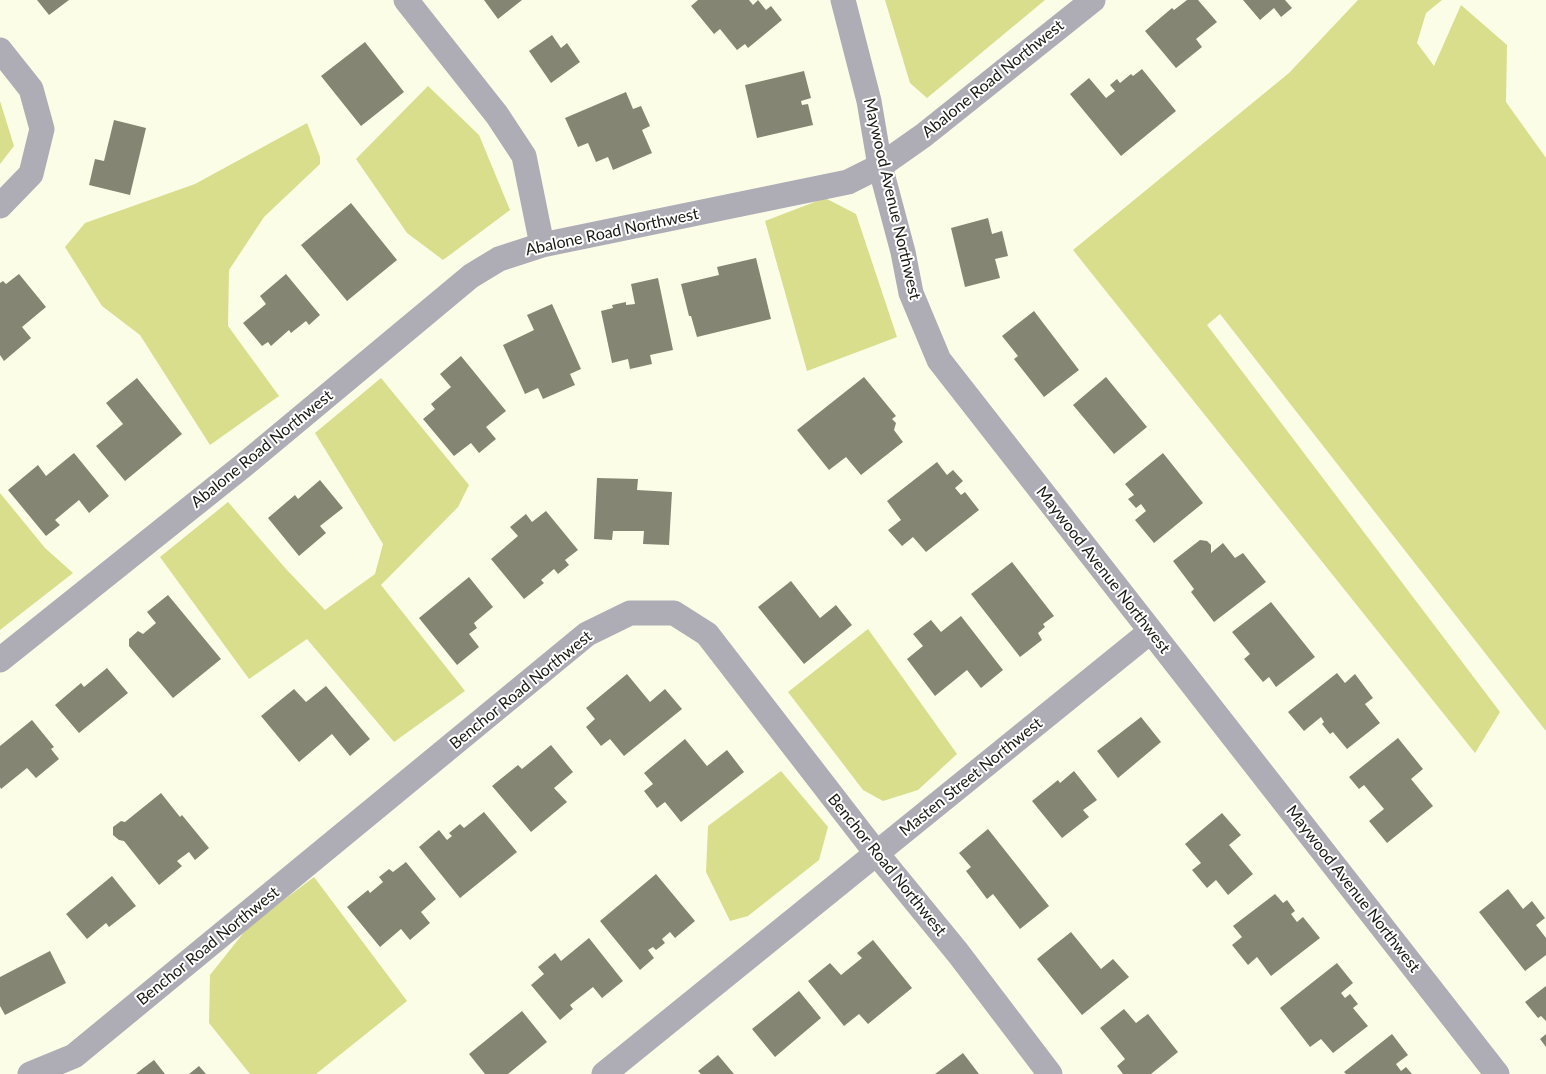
<!DOCTYPE html>
<style>
body{margin:0}
canvas{display:block;background:#fbfde7}
</style>
<canvas width="1546" height="1074"></canvas>
<script>
const g = document.querySelector('canvas').getContext('2d');
g.lineJoin = 'round';
function fill(path, color) {
  g.fillStyle = color;
  g.fill(path, 'evenodd');
}
function toPath(rows) {
  const path = new Path2D();
  for (const r of rows) {
    path.moveTo(r[0], r[1]);
    for (let i = 2; i < r.length; i += 2) path.lineTo(r[i], r[i + 1]);
  }
  return path;
}
function stroke(path, color, width, dash) {
  g.strokeStyle = color;
  g.lineWidth = width;
  g.lineCap = dash ? 'butt' : 'round';
  g.setLineDash(dash || []);
  g.stroke(path);
}
function write(font, color, halo, rows, align = 'center') {
  g.font = font + ' Lato,sans-serif';
  g.lineWidth = 4;
  g.setLineDash([]);
  g.textBaseline = 'middle';
  g.strokeStyle = halo;
  g.fillStyle = color;
  for (const [text, x, y, turn = 0] of rows) {
    g.save();
    g.translate(x, y);
    g.rotate((+turn || 0) * Math.PI / 180);
    g.textAlign = isNaN(turn) ? turn : align;
    if (halo) g.strokeText(text, 0, 0);
    g.fillText(text, 0, 0);
    g.restore();
  }
}
fill(toPath([
 [885,0,1045,0,927,98,910,83],
 [1358,0,1442,0,1426,13,1417,43,1434,66,1461,5,1507,45,1506,102,1546,158,1546,731,1220,314,1207,325,1500,712,1475,753,1073,250,1289,73],
 [428,86,479,135,510,210,443,260,407,233,356,159],
 [0,101,14,146,0,164],
 [307,123,320,157,320,164,264,217,229,270,228,326,279,396,210,445,140,335,102,306,65,247,85,223,195,184],
 [825,198,856,214,897,337,807,371,765,221],
 [381,378,469,485,458,507,381,585,465,691,394,742,307,639,249,679,160,557,228,502,286,569,325,610,375,574,383,544,315,433],
 [0,493,45,548,73,573,0,630],
 [868,629,957,754,918,790,883,801,863,790,788,692],
 [781,771,828,827,819,860,748,916,730,921,706,872,708,826],
 [314,877,407,1001,316,1074,250,1074,209,1023,210,975,249,926]
]), '#d8de8c');
fill(toPath([
 [37,0,69,0,49,15],
 [484,0,522,0,498,19],
 [698,0,749,0,753,5,758,0,766,10,771,6,782,20,748,48,745,44,737,50,720,29,714,34,691,6],
 [1187,0,1198,0,1217,22,1196,39,1202,47,1176,68,1145,31,1172,8,1174,10],
 [1243,0,1285,0,1292,8,1281,17,1274,8,1260,20],
 [552,35,561,48,567,43,580,62,551,83,529,51],
 [365,42,404,92,361,126,321,76],
 [1142,69,1176,111,1121,156,1070,94,1089,78,1106,98,1115,91,1110,85,1117,79,1120,83,1131,74,1133,76],
 [804,71,811,98,801,101,802,105,808,104,813,125,757,138,745,85],
 [626,92,633,109,641,106,650,126,642,130,652,153,613,170,608,157,596,162,588,143,578,147,565,118],
 [114,120,146,128,130,195,89,185,95,159,104,161],
 [351,203,397,260,347,301,301,245],
 [988,218,992,234,1002,231,1008,256,995,259,1000,278,965,287,951,228],
 [756,258,771,319,697,337,691,316,689,316,681,284,719,275,717,267],
 [19,274,46,307,22,327,31,338,4,361,0,355,0,283,3,281,6,284],
 [286,274,320,315,309,325,306,321,291,333,289,330,271,346,268,342,262,346,243,323,266,304,260,296],
 [658,278,673,350,650,355,652,364,630,369,628,359,612,363,601,311,613,308,612,305,626,302,626,305,635,304,631,284],
 [552,304,581,369,570,374,575,385,543,399,538,388,525,394,503,345,534,330,527,315],
 [1034,311,1079,370,1044,397,1014,359,1018,356,1002,336],
 [461,356,506,411,486,427,496,439,479,453,471,443,454,456,423,419,435,409,431,404,451,387,440,374],
 [864,377,896,416,892,419,896,423,894,430,903,442,861,475,846,457,829,470,797,430],
 [1106,377,1147,427,1114,454,1073,405],
 [137,378,182,434,125,481,96,446,123,424,106,403],
 [74,453,109,496,89,513,79,500,55,520,60,525,46,536,8,490,38,465,46,476],
 [1163,453,1203,503,1154,543,1135,520,1146,511,1141,504,1136,508,1128,499,1134,495,1125,484],
 [937,462,947,475,953,470,963,481,955,488,961,495,965,492,979,510,926,552,913,537,902,546,888,530,901,520,887,501],
 [597,478,638,479,637,490,672,492,669,545,643,544,644,531,613,531,612,540,594,539],
 [320,480,343,508,320,526,326,533,299,556,268,518,295,495,298,499],
 [546,511,578,550,565,560,569,565,558,574,554,569,541,580,544,583,524,599,491,559,518,536,510,527,526,514,532,522],
 [1200,540,1207,541,1211,545,1211,553,1223,543,1235,558,1243,553,1266,582,1214,622,1191,592,1194,589,1173,561],
 [1012,562,1054,616,1043,624,1045,627,1038,633,1042,640,1020,657,971,594],
 [469,577,493,607,474,623,477,628,469,634,479,647,457,665,419,618],
 [791,581,820,618,836,605,852,625,804,664,758,607],
 [168,595,221,659,173,698,129,646,129,639,138,631,143,634,156,623,147,612],
 [1271,602,1315,657,1276,687,1269,677,1263,682,1244,659,1250,654,1232,632],
 [961,616,1003,670,981,688,967,670,935,696,907,659,923,646,913,634,931,620,941,632],
 [107,668,128,693,79,733,55,705,81,683,84,687],
 [1337,673,1345,683,1355,674,1373,698,1365,704,1380,723,1347,749,1333,732,1330,734,1322,724,1324,722,1321,717,1304,731,1288,712],
 [627,674,650,702,665,689,682,709,624,756,610,739,601,746,586,727,595,719,586,708],
 [326,686,370,739,350,756,332,734,299,762,261,716,294,689,306,702],
 [1141,717,1161,742,1118,778,1097,751],
 [32,720,54,747,51,749,59,759,36,778,27,768,1,789,0,787,0,746],
 [1398,738,1423,769,1411,779,1433,806,1387,843,1369,821,1384,809,1364,785,1359,789,1349,777],
 [685,739,707,766,727,750,744,772,681,822,665,802,657,808,644,791,653,784,644,773],
 [551,745,573,772,554,788,567,802,531,832,492,786,518,765,522,769],
 [1074,771,1097,800,1083,810,1089,817,1062,838,1032,801,1058,780,1060,783],
 [161,793,180,817,182,815,209,848,195,860,189,852,177,861,182,866,159,885,124,841,119,840,113,835,113,827,121,821,125,822],
 [484,812,517,852,460,898,419,847,439,830,447,840,452,836,449,833,460,824,464,828],
 [1222,813,1241,835,1229,845,1253,874,1228,895,1216,880,1207,888,1192,870,1201,863,1185,844],
 [988,829,1049,906,1020,929,993,894,987,899,966,871,971,867,959,853],
 [406,862,436,899,421,912,430,923,410,940,401,929,380,947,347,907,368,890,370,893,383,882,379,877,389,869,393,872],
 [656,874,695,921,675,938,670,932,662,939,665,943,656,950,653,947,648,950,654,958,640,970,600,921],
 [112,876,136,906,109,927,106,923,87,939,66,914],
 [1508,889,1523,909,1532,901,1545,918,1536,925,1546,938,1546,955,1525,971,1479,912],
 [1275,894,1283,903,1287,900,1295,911,1291,914,1297,922,1303,917,1320,938,1271,976,1257,957,1248,965,1232,945,1242,937,1233,926],
 [1071,932,1101,969,1113,959,1129,977,1082,1015,1037,959],
 [589,938,623,981,602,998,593,987,570,1005,573,1009,560,1020,531,985,544,974,538,967,555,953,561,961],
 [873,940,912,988,868,1024,859,1014,844,1026,808,981,830,963,841,975,862,958,857,953],
 [50,951,66,983,5,1015,0,1006,0,977],
 [1337,963,1353,983,1341,993,1345,998,1350,994,1358,1004,1353,1008,1368,1026,1333,1053,1321,1039,1310,1047,1280,1008],
 [1546,986,1546,1021,1541,1016,1538,1018,1525,1002],
 [799,991,821,1018,775,1057,752,1029],
 [1124,1009,1136,1023,1148,1014,1178,1052,1151,1074,1123,1074,1117,1066,1125,1059,1100,1028],
 [522,1011,547,1042,508,1074,485,1074,469,1054],
 [1392,1034,1408,1055,1396,1064,1401,1071,1406,1067,1412,1074,1346,1074,1344,1072],
 [1546,1034,1546,1047,1540,1039],
 [963,1053,979,1074,935,1074],
 [718,1055,734,1074,701,1074,698,1071],
 [154,1060,165,1074,136,1074,142,1069],
 [199,1066,206,1074,189,1074]
]), '#848673');
stroke(toPath([
 [406,0,497,115,524,156,542,245],
 [843,0,869,101,880,166,903,252,911,293,939,360,1497,1074],
 [0,50,31,89,42,129,31,174,0,206],
 [0,660,244,465,471,276,499,259,542,245,848,182,880,166,924,135,1093,0],
 [30,1074,74,1056,587,634,630,613,674,613,707,634,877,854,958,953,1050,1074],
 [604,1074,1151,631]
]), '#aeadb6', 25);
write('16px', '#181912', '#fff', [
 ["Abalone Road Northwest",993,79,-39],
 ["Maywood Avenue Northwest",892,199,77],
 ["Abalone Road Northwest",612,232,-12],
 ["Abalone Road Northwest",262,449,-39],
 ["Maywood Avenue Northwest",1103,570,52],
 ["Benchor Road Northwest",521,690,-39],
 ["Masten Street Northwest",971,777,-39],
 ["Benchor Road Northwest",887,865,51],
 ["Maywood Avenue Northwest",1353,889,52],
 ["Benchor Road Northwest",208,946,-39]
]);
</script>
